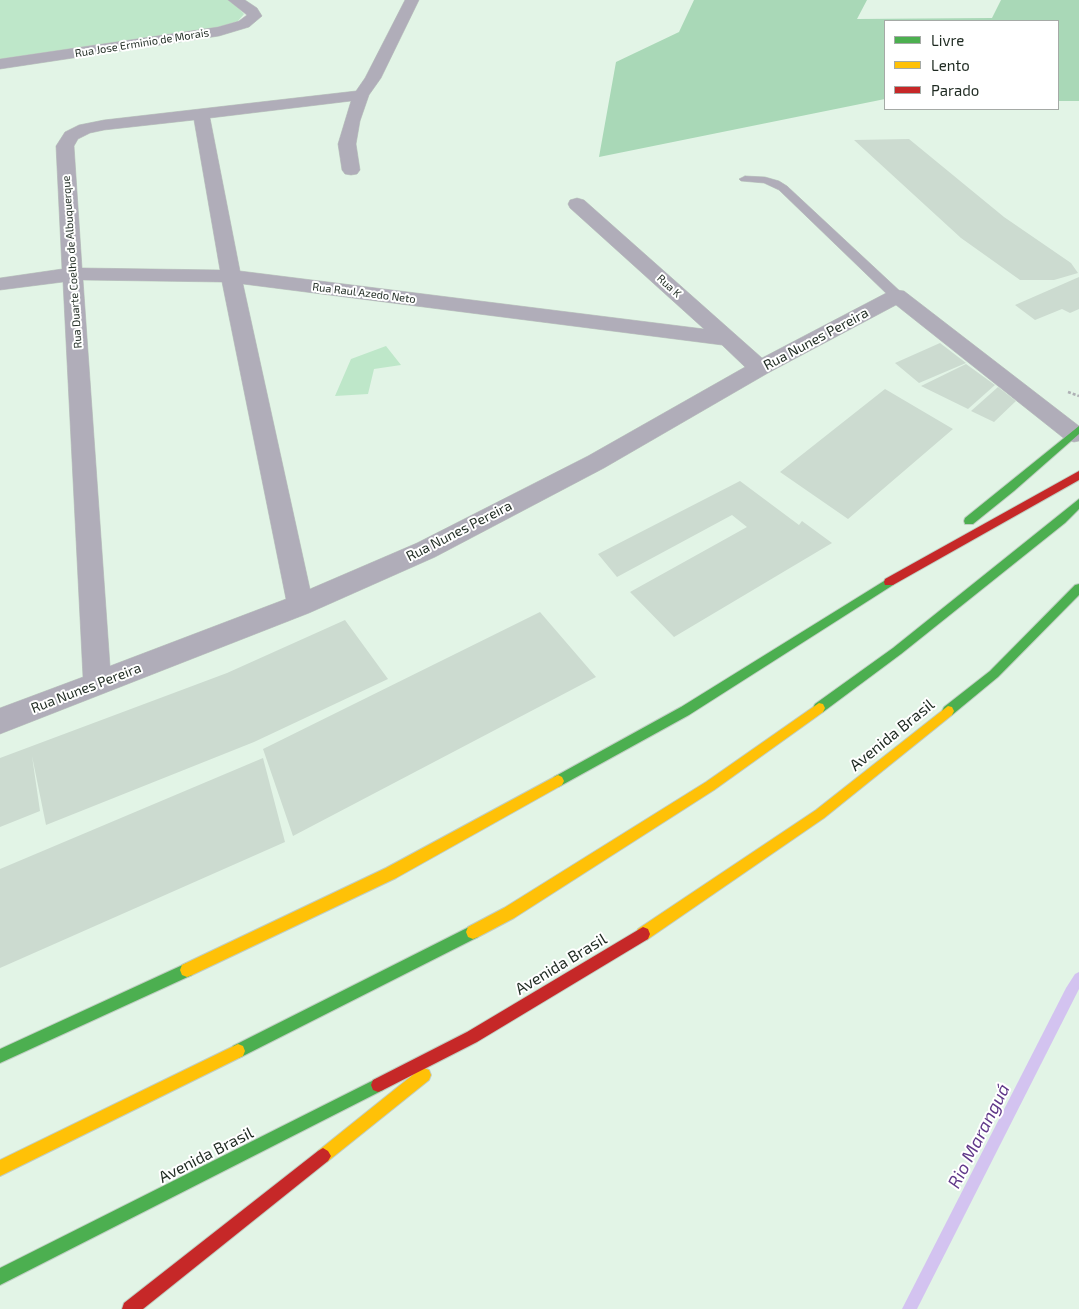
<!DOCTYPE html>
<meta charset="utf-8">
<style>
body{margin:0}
#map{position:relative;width:1079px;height:1309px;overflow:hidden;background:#e2f4e6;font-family:"Exo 2",sans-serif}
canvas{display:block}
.legend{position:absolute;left:884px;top:20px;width:175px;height:90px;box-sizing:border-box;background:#fff;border:1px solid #a5aaa6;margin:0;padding:6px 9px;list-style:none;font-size:15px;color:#1e2a21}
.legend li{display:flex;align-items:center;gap:10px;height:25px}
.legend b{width:25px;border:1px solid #a5aaa6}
</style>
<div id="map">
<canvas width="1079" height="1309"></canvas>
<ul class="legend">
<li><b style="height:6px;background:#4caf50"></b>Livre</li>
<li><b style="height:6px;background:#ffc107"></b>Lento</li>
<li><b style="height:6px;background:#c62828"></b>Parado</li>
</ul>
</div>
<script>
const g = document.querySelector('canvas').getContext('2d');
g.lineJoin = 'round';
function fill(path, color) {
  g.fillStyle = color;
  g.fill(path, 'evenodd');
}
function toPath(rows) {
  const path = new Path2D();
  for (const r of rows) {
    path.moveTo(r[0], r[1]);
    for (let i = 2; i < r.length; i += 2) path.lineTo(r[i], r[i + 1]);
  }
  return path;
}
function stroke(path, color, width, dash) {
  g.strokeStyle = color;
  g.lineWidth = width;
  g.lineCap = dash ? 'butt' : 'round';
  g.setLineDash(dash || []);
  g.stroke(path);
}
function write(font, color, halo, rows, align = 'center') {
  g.font = font + ' "Exo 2",sans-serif';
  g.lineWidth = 4;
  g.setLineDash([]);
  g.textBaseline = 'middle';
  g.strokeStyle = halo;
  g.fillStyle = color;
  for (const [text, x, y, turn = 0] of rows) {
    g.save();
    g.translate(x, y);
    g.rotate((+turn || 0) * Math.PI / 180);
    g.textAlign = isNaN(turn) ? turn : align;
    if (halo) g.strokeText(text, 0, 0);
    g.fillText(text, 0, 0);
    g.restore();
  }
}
fill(toPath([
 [0,0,228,0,235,4,244,14,238,21,210,30,0,61],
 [386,346,401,365,374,369,368,394,335,396,351,359]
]), '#bee7c9');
fill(toPath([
 [694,0,867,0,857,19,992,18,1001,0,1079,0,1079,101,1058,101,1058,21,885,21,885,99,599,157,616,62,679,32]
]), '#a9d8b7');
fill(toPath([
 [1079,972,1079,989,917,1309,902,1309,1066,988,1075,974,1079,972]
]), '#d3c3f0');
fill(toPath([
 [909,139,1004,217,1071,263,1078,273,1054,280,1020,280,961,238,854,140],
 [1079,277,1079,309,1070,313,1062,309,1035,320,1015,305],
 [940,343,966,363,919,383,895,363],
 [966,364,995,385,968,409,921,386],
 [998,387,1016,401,994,422,971,411],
 [885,389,953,429,848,519,780,472],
 [740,481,799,525,802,521,832,543,674,637,630,592,747,527,732,515,617,577,598,554],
 [540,612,596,677,293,836,263,749],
 [345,620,388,679,254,742,46,825,32,756,40,811,0,827,0,758,227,673],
 [263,758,285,842,0,968,0,869]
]), '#ccdbd0');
const lane = toPath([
 [745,176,765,177,779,181,787,186,902,293,903,296,902,299,892,299,779,190,764,183,741,181,739,179,745,176]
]);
const street = toPath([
 [228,0,245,0,257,8,262,16,249,27,219,36,0,69,0,59,218,27,239,21,247,15,228,0],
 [405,0,419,0,381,78,369,95,360,121,356,144,360,170,357,174,351,175,345,174,342,170,338,144,351,101,210,118,240,271,704,329,570,208,568,204,570,200,577,198,584,200,762,358,890,291,897,290,904,291,1079,426,1079,441,1074,442,1066,440,896,305,768,373,604,468,435,557,309,613,0,734,0,708,83,677,63,282,0,290,0,278,62,269,56,146,65,132,79,125,104,120,356,91,365,78,405,0],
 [194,120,220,270,82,268,74,146,78,139,90,133,104,130,194,120],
 [83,280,222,282,286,599,110,666,83,280],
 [243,284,722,345,745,367,588,456,417,543,310,589,243,284]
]);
const fast = toPath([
 [1079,426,1079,434,1014,491,973,524,965,524,964,521,965,518,1079,426],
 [1079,499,1079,509,1065,523,901,654,823,712,819,713,815,712,813,708,815,704,893,648,1079,499],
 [889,578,893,579,894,582,893,585,689,715,562,785,558,787,554,785,552,781,554,777,681,707,889,578],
 [1079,584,1079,595,998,677,952,715,948,716,944,715,942,711,944,707,990,671,1075,585,1079,584],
 [473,925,478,927,480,932,478,937,243,1056,238,1058,233,1056,231,1051,233,1046,473,925],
 [187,963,192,965,194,970,192,975,0,1063,0,1049,187,963],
 [378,1078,383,1080,385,1085,383,1090,0,1285,0,1268,378,1078]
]);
const slow = toPath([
 [819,703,823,704,825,708,823,712,714,790,514,918,478,937,473,939,468,937,466,932,468,927,504,908,706,782,819,703],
 [948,706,952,707,954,711,952,715,824,818,648,939,643,941,638,939,636,934,638,929,816,810,948,706],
 [558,775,562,777,564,781,562,785,396,878,192,975,187,977,182,975,180,970,182,965,386,868,558,775],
 [238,1044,243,1046,245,1051,243,1056,0,1176,0,1160,238,1044],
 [424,1068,429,1070,431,1075,429,1080,328,1161,323,1164,318,1161,315,1156,318,1151,419,1070,424,1068]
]);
const jam = toPath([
 [1079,471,1079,480,893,585,885,585,884,582,885,579,1079,471],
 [643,927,648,929,650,934,648,939,477,1042,383,1090,378,1092,373,1090,371,1085,373,1080,467,1032,643,927],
 [323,1148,328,1151,331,1156,328,1161,143,1309,122,1309,124,1303,318,1151,323,1148]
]);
stroke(lane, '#c0cec3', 1);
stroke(street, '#c0cec3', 1);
stroke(fast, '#c0cec3', 2);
stroke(slow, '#c0cec3', 2);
stroke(jam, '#c0cec3', 2);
stroke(toPath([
 [1068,392,1079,396]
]), '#aeb0b4', 2.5, [3, 2]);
fill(lane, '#b0adb9');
fill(street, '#b0adb9');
fill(fast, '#4caf50');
fill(slow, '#ffc107');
fill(jam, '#c62828');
write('11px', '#1e2a21', '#fff', [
 ["Rua Jose Erminio de Morais",142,43,-9],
 ["Rua Duarte Coelho de Albuquerque",72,262,-94],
 ["Rua K",669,286,42],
 ["Rua Raul Azedo Neto",364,293,7]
]);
write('14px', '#1e2a21', '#fff', [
 ["Rua Nunes Pereira",816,339,-28],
 ["Rua Nunes Pereira",459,531,-27],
 ["Rua Nunes Pereira",86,688,-21]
]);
write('16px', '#1e2a21', '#fff', [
 ["Avenida Brasil",892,735,-39],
 ["Avenida Brasil",561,964,-31],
 ["Avenida Brasil",206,1155,-27]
]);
write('italic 18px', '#603989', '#fff', [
 ["Rio Maranguá",979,1136,-63]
]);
</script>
